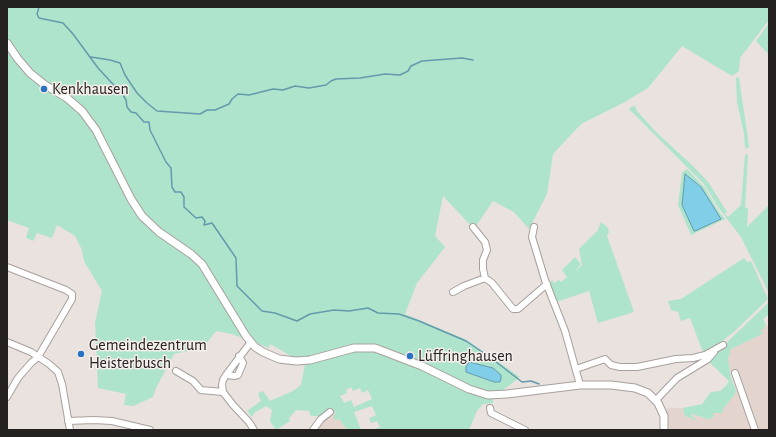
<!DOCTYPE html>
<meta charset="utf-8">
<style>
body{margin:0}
#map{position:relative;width:776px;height:437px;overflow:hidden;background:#e9e2de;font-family:"Alegreya Sans",sans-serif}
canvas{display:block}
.frame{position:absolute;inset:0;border:8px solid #242120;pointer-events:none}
</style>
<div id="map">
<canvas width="776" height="437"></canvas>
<div class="frame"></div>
</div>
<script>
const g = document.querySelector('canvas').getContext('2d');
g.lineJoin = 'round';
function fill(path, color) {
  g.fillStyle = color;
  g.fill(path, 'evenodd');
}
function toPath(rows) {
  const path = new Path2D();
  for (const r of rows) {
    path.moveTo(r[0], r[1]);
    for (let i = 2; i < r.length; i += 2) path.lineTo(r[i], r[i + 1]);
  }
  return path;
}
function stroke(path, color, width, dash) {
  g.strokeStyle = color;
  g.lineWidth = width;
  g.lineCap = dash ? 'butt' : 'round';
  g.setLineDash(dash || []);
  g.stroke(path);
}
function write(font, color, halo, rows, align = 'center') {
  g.font = font + ' "Alegreya Sans",sans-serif';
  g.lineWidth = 3;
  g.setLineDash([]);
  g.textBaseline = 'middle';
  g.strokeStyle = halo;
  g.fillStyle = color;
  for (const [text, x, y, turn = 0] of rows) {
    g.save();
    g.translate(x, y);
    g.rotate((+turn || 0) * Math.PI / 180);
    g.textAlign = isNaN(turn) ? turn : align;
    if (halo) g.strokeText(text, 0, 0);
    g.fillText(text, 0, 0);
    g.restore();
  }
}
fill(toPath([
 [766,325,769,326,769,430,758,430,741,382,733,373,731,374,728,358,731,349,762,334,761,330],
 [736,390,740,395,751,430,667,430,664,409,668,409,668,408,683,408,684,415,695,418,691,415,692,414,703,418,714,413,721,413,724,407,735,394],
 [330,409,336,413,347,430,311,430,319,415]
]), '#e3d5cd');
fill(toPath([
 [7,7,769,7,769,20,740,58,739,71,735,74,732,76,682,46,648,88,623,103,581,124,553,154,547,194,529,229,514,212,493,201,474,229,443,196,435,236,445,247,417,283,405,314,467,340,520,377,493,398,493,403,483,404,477,411,469,430,372,430,380,427,377,421,371,423,369,418,376,415,372,406,354,412,361,430,347,430,339,419,337,420,333,418,336,413,330,409,323,416,311,416,309,411,296,410,289,418,290,421,276,430,270,421,272,410,266,406,254,413,252,417,247,411,261,401,258,393,263,391,270,401,293,391,301,385,305,364,270,344,269,348,232,334,216,331,203,348,174,354,156,388,153,397,133,406,124,405,126,394,98,388,95,323,102,291,84,261,82,250,75,236,57,225,52,238,37,233,33,241,26,238,29,228,7,220],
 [351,387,353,391,360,388,362,393,368,390,372,399,354,407,351,400,344,403,340,396,347,393,346,390],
 [769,23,769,55,756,41],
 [736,77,739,78,747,132,749,147,746,149,745,148,744,133,737,102],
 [635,106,637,111,657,133,694,167,709,183,727,212,725,214,728,217,741,205,745,155,746,154,748,155,745,208,748,208,747,227,769,205,769,293,741,237,718,207,704,184,629,109,631,107],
 [687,169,705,188,719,212,725,219,691,235,678,205,682,173],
 [601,222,608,228,609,232,607,236,634,312,598,323,589,291,556,302,549,283,552,280,554,283,559,280,561,282,567,277,562,270,575,257,581,264,574,272,582,265,579,249,598,230,600,224],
 [744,258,747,262,751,261,768,299,735,331,709,351,703,352,690,318,681,321,678,312,671,310,668,301,681,299],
 [769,302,769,314,763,319,766,325,764,326,765,328,761,330,762,334,731,349,728,358,731,378,736,390,735,394,723,409,722,413,714,413,713,418,708,419,692,414,691,415,695,419,695,420,684,415,683,408,702,404,711,392,720,391,726,386,729,381,708,361,715,352,720,349]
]), '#aee4cb');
const water = toPath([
 [685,174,701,187,721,219,695,231,694,231,682,205,685,174],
 [469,362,493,368,501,375,501,379,500,382,494,382,466,372,466,367,469,362]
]);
fill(water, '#81cee9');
stroke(water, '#659aad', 1);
stroke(toPath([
 [39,7,37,14,39,18,63,23,73,34,98,68,123,95,126,100,127,107,131,112,136,113,144,122,149,122,150,130,166,162,171,168,172,187,175,192,181,192,184,197,184,207,196,218,202,217,205,221,204,225,212,223,236,258,237,286,262,311,275,313,297,321,310,314,334,310,349,311,368,308,378,313,399,314,419,321,466,341,491,358,522,382,531,381,539,384],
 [91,57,110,60,120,63,125,75,137,93,147,103,157,111,200,114,207,110,215,110,229,104,232,99,238,94,249,95,273,89,283,90,295,86,309,88,326,85,331,81,336,79,360,78,385,74,400,75,408,71,411,66,422,61,462,58,473,60]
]), '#659aad', 1.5);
const minor = toPath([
 [473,227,485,242,487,250,483,260,483,269,485,278,492,283,513,309,518,309,547,284],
 [534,227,532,237,545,280,565,331,580,385],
 [7,267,66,290,72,294,72,299,38,357,31,363,18,378,7,397],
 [453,292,464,286,485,278],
 [7,342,31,352,49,364,58,372,62,384,70,430],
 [251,342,226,375,223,380,222,385,223,392,233,405,249,422,254,430],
 [576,369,605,359,611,365,620,367,637,367,676,359,693,358,705,355,723,345],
 [176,371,193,381,201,390,223,392],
 [735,373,755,430],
 [226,375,235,376,238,375,243,363,239,356],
 [656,400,677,378,708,359,714,352],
 [490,408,491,413,525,430],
 [68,421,94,420,112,421,150,430],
 [313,430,321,419,330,412]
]);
const major = toPath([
 [7,43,18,59,30,73,45,85,67,98,82,111,96,130,131,199,142,216,159,232,191,254,202,264,246,336,255,347,263,352,279,359,296,361,310,360,354,348,375,348,422,366,469,389,488,395,507,394,580,385,611,385,635,388,648,393,658,403,664,416,664,430]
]);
stroke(minor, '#a7a09d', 8);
stroke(major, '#a7a09d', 9);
stroke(minor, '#fff', 6);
stroke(major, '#fff', 7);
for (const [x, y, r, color] of [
 [44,89,4,"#2a73c3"],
 [81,354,4,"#2a73c3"],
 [410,356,4,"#2a73c3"]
]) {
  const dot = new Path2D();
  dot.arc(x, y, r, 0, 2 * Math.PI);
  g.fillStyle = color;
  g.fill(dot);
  stroke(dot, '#f6efeb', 1.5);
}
write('16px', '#242120', '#f6efeb', [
 ["Kenkhausen",52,89],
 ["Gemeindezentrum",89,345],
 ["Heisterbusch",89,363],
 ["Lüffringhausen",418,356]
], 'left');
</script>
